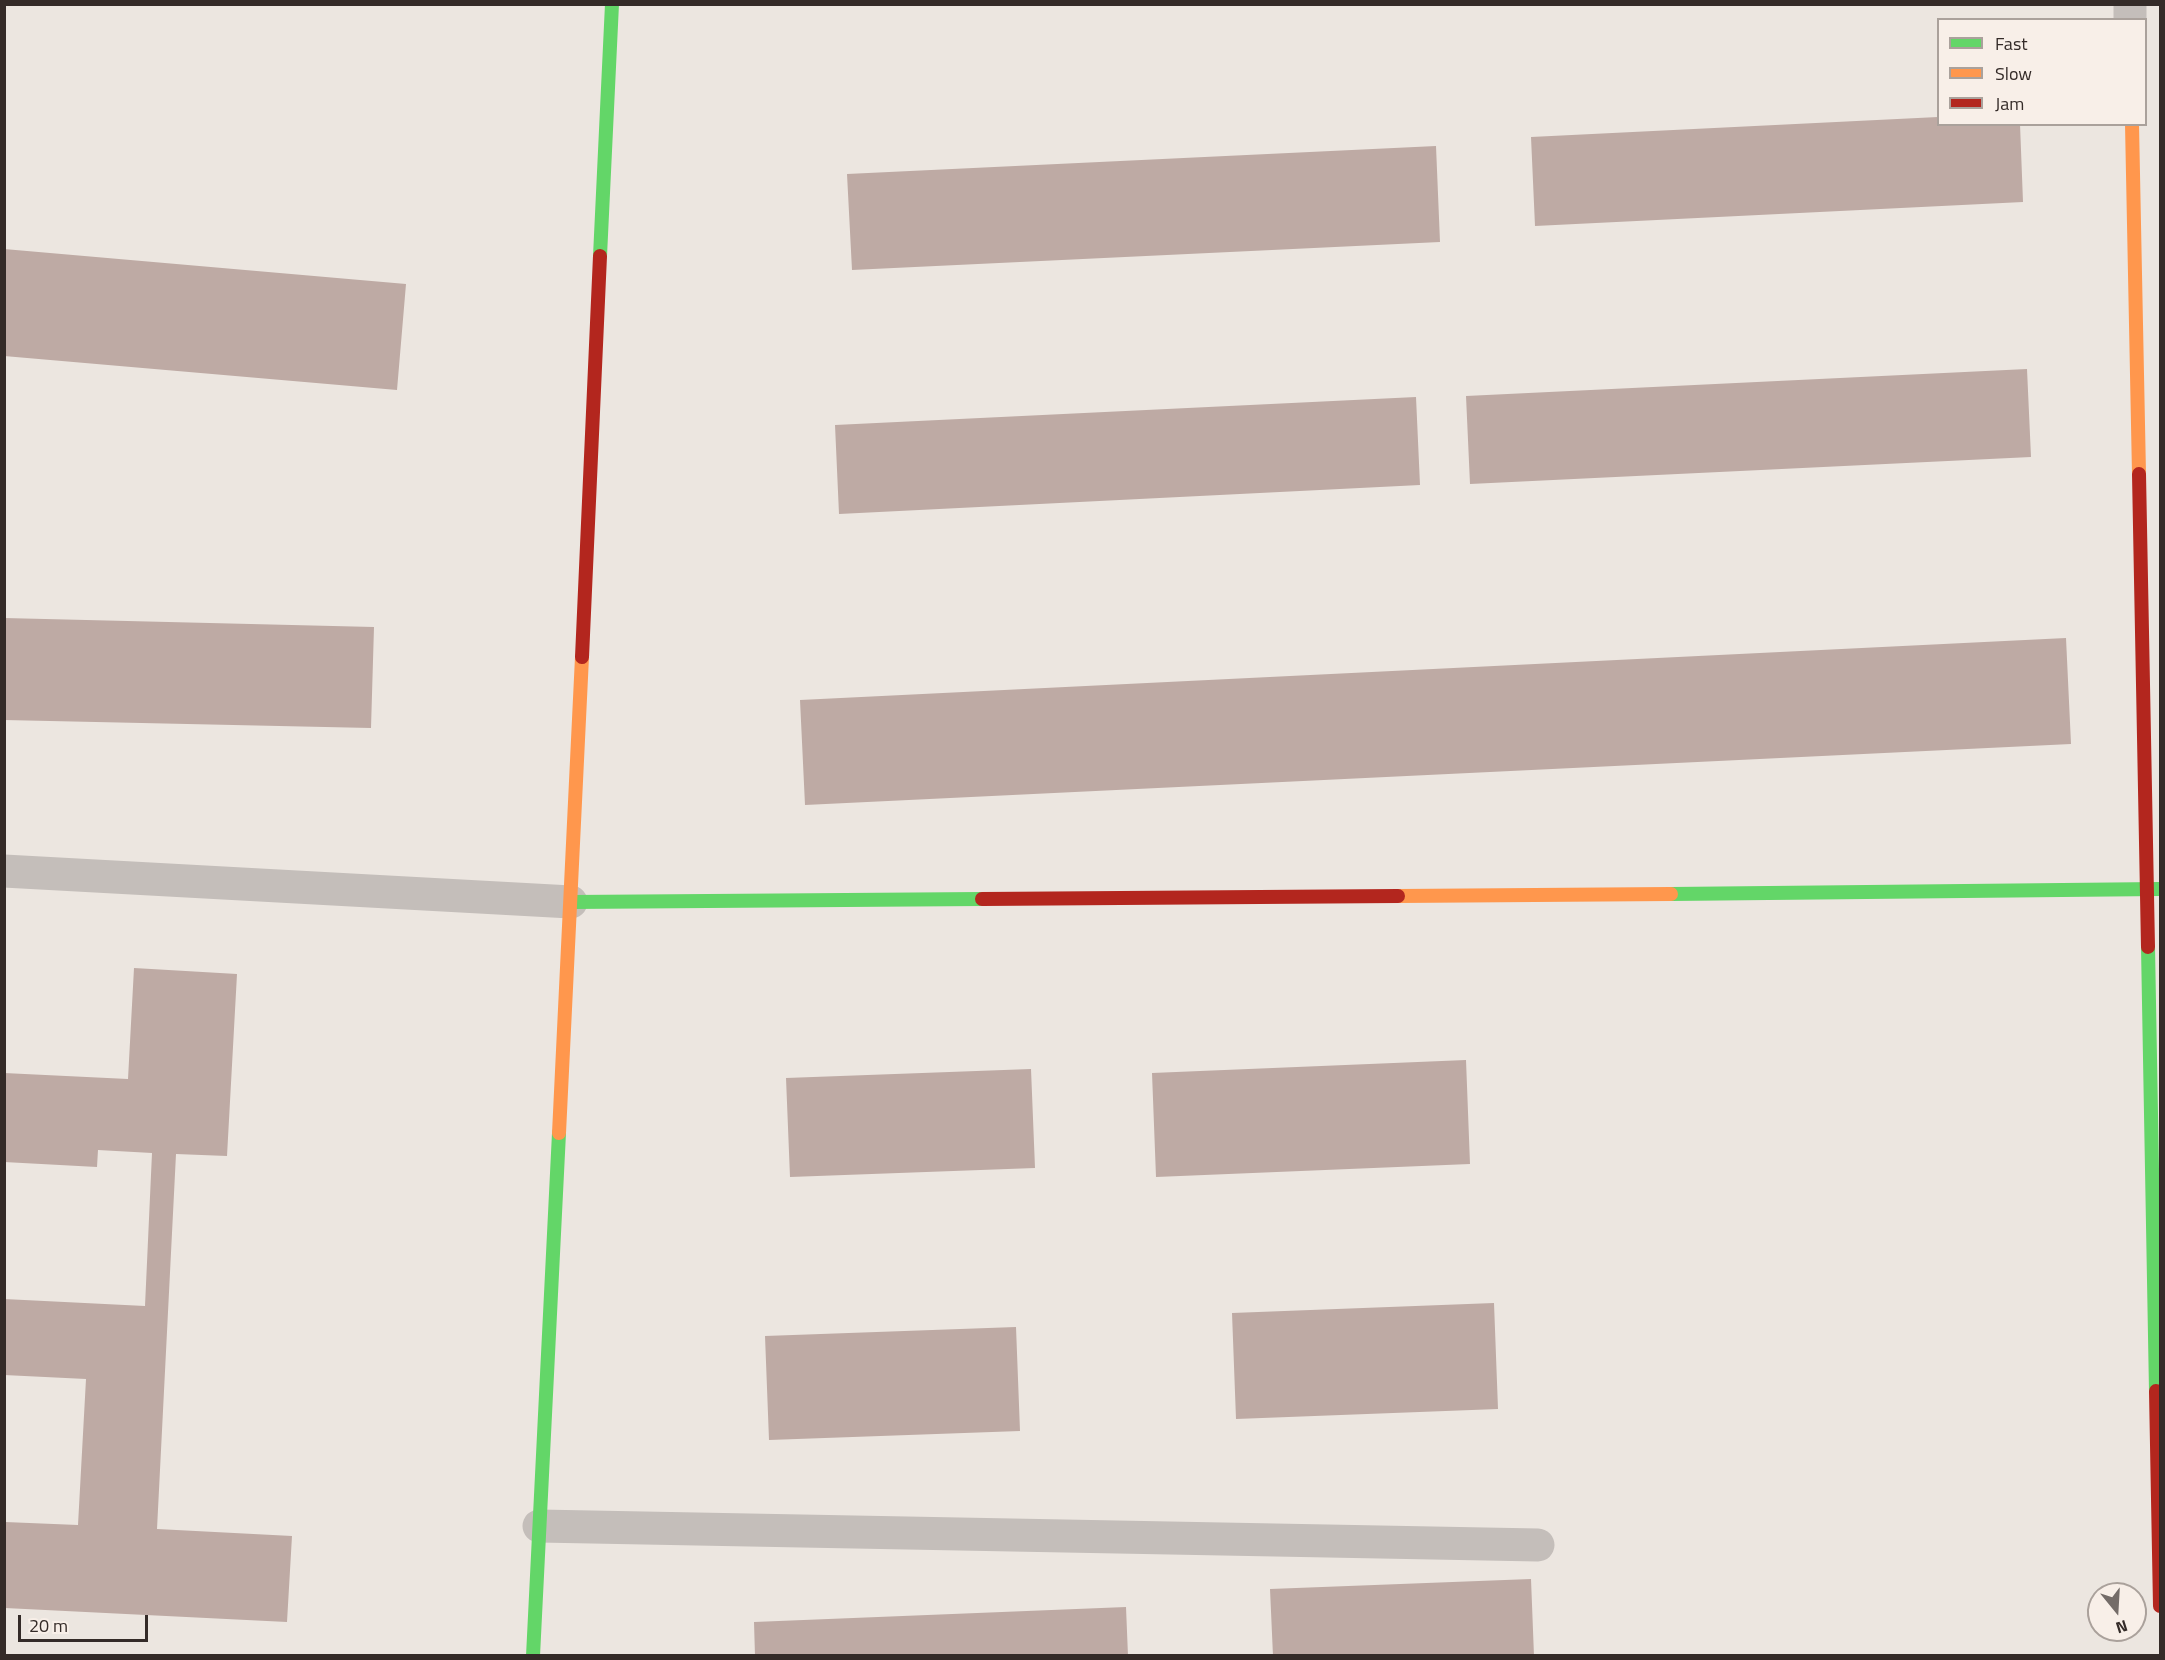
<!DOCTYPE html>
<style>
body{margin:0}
#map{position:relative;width:2165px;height:1660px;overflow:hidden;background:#ece6e0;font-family:"Titillium Web",sans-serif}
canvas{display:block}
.frame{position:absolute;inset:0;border:6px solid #342b28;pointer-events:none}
.legend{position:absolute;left:1937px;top:18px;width:210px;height:108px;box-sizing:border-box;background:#f8efe8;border:2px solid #aaa19b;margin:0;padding:8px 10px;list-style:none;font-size:18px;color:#342b28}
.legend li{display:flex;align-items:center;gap:12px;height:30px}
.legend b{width:30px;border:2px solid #aaa19b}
.north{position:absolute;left:2087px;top:1582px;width:60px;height:60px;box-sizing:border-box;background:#f8efe8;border:2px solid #aaa19b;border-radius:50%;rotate:162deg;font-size:16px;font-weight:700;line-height:24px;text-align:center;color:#342b28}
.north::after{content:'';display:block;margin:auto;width:21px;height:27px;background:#746c68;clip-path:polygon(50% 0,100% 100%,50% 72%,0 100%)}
.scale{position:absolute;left:18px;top:1615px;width:130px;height:27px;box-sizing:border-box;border:3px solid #342b28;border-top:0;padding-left:8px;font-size:18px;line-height:21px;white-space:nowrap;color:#342b28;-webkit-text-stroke:4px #f8efe8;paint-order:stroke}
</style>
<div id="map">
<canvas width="2165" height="1660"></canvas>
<div class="frame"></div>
<ul class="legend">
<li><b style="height:8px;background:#63d668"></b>Fast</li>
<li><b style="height:8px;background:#ff974d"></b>Slow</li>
<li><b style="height:8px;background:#b3261e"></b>Jam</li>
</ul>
<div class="north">N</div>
<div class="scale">20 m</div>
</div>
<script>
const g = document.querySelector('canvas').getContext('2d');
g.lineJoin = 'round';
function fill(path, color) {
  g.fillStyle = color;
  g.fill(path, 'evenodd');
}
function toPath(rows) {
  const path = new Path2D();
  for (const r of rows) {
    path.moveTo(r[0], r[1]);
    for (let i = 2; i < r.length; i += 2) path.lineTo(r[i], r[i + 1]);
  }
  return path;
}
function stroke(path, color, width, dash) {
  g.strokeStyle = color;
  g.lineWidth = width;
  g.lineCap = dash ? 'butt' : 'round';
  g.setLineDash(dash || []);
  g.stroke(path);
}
fill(toPath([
 [1938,117,1938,124,2020,124,2023,202,1535,226,1531,137],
 [1436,146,1440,242,852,270,847,174],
 [4,249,406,284,397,390,4,356],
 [2027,369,2031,457,1470,484,1466,396],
 [1416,397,1420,485,839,514,835,425],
 [4,618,374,627,371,728,4,720],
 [2066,638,2071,744,805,805,800,700],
 [134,968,237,974,227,1156,176,1154,157,1529,292,1536,287,1622,5,1608,5,1522,78,1525,86,1379,4,1375,4,1299,145,1306,152,1153,98,1150,97,1167,4,1162,4,1073,128,1079],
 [1466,1060,1470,1164,1156,1177,1152,1073],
 [1031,1069,1035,1168,790,1177,786,1078],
 [1494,1303,1498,1409,1236,1419,1232,1313],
 [1016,1327,1020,1431,769,1440,765,1336],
 [1531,1579,1534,1656,1273,1656,1270,1589],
 [1126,1607,1128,1656,755,1656,754,1622]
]), '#beaaa4');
stroke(toPath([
 [2130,4,2130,20],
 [4,871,571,902],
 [539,1526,1538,1545]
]), '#c4beba', 33);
stroke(toPath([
 [600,256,612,4],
 [1671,894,2160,889],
 [571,902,982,899],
 [2148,947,2156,1391],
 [533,1656,559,1133]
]), '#63d668', 14);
stroke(toPath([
 [2132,124,2139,474],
 [1398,896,1671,894],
 [559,1133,582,657]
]), '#ff974d', 14);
stroke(toPath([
 [2139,474,2148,947],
 [582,657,600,256],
 [982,899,1398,896],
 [2156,1391,2160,1606]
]), '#b3261e', 14);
</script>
